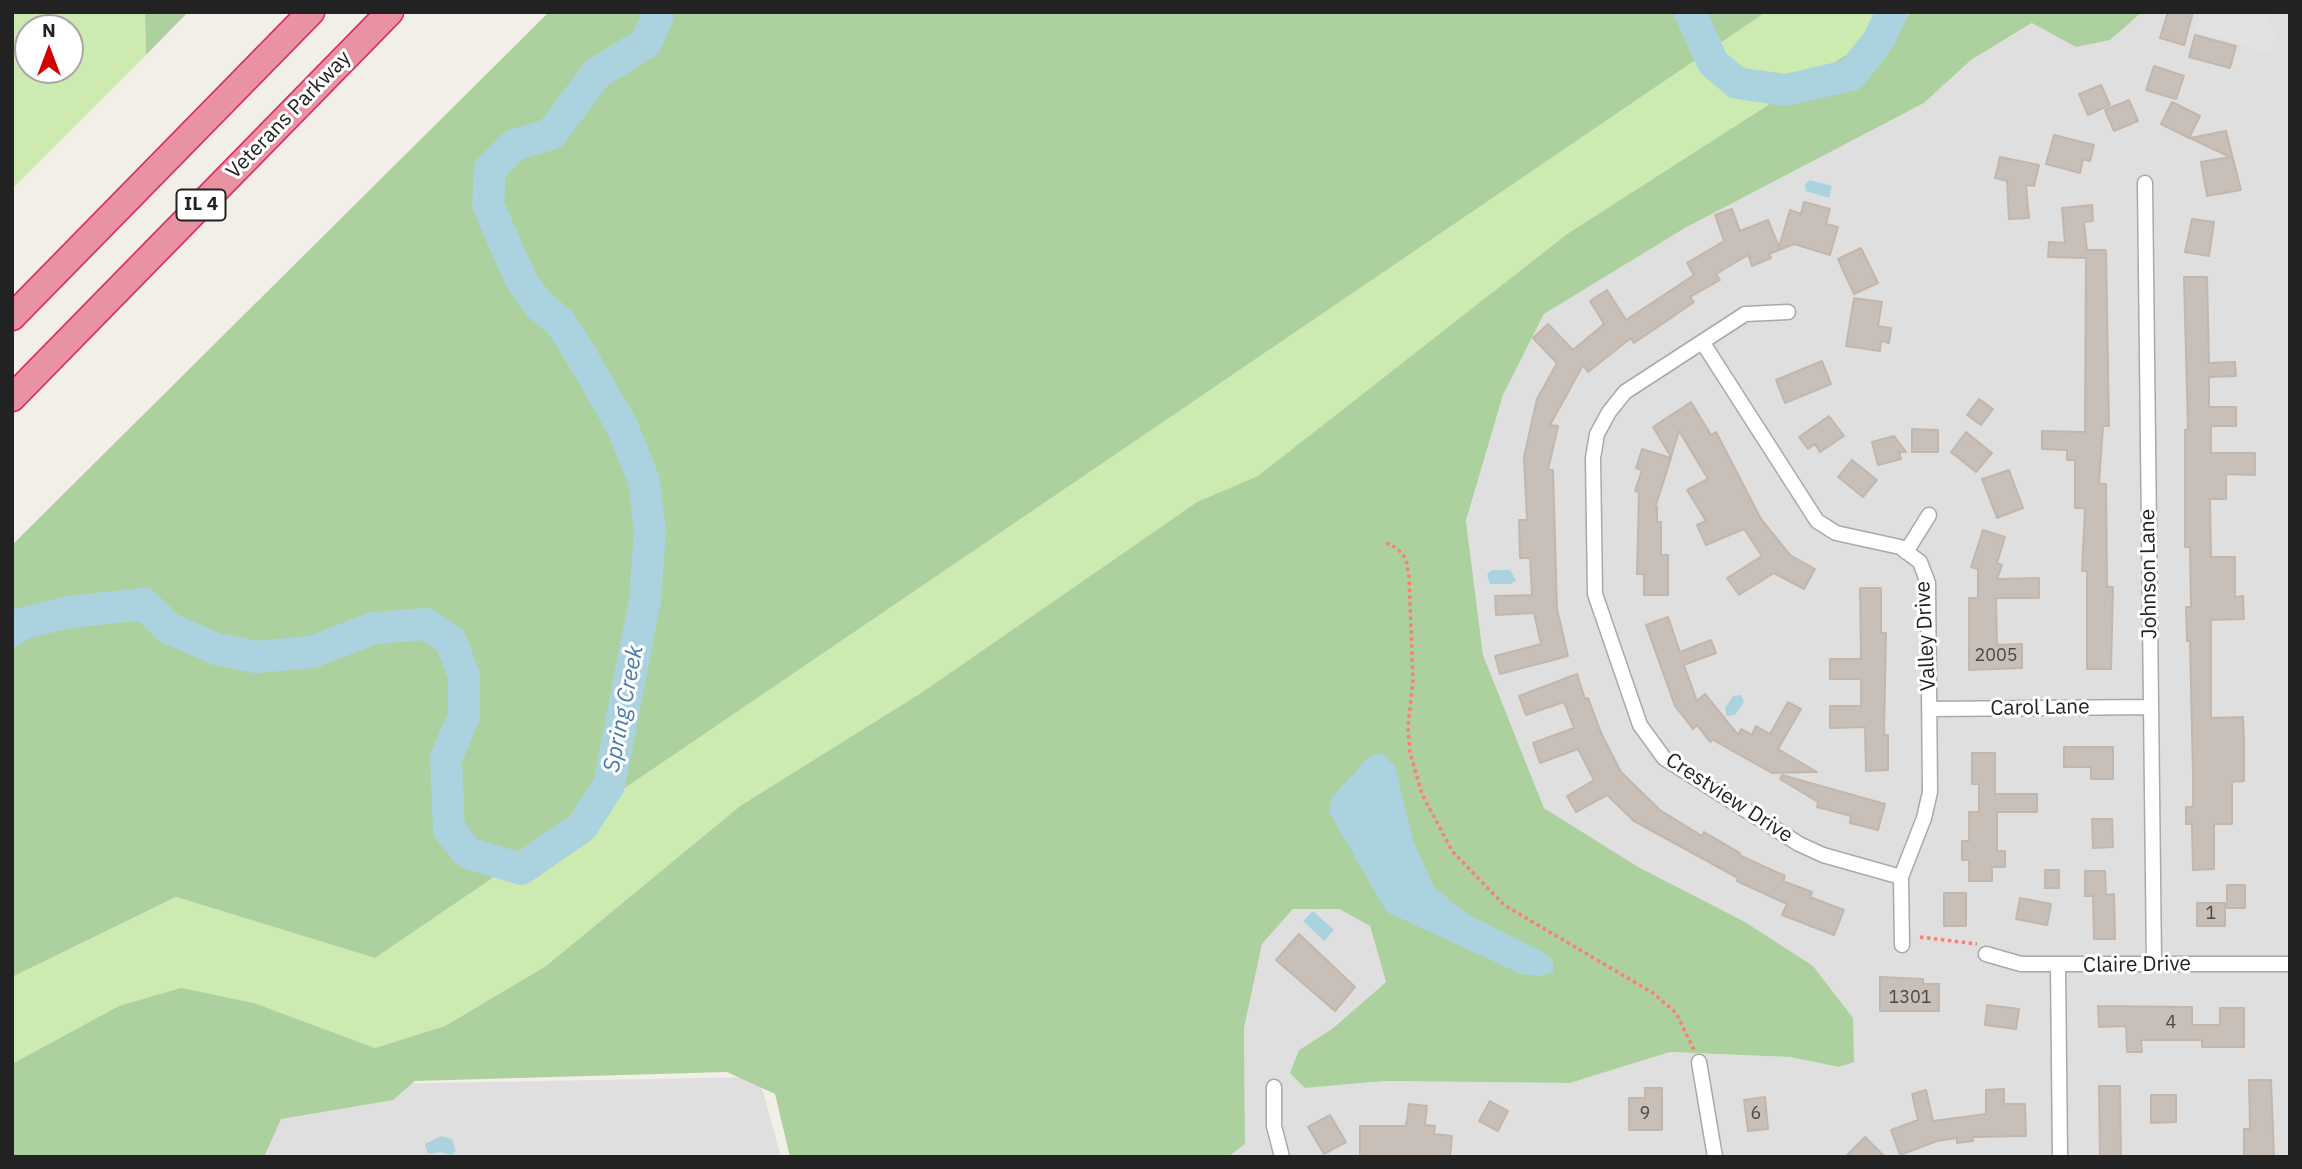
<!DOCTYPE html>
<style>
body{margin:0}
#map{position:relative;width:2302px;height:1169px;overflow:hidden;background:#f2efe9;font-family:"IBM Plex Sans",sans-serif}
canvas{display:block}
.frame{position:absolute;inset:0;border:14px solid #222;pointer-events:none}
.north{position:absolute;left:14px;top:14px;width:70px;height:70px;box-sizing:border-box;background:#fff;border:2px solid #a7a7a7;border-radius:50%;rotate:0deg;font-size:19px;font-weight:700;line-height:28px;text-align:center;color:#222}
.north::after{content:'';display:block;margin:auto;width:24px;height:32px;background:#d40000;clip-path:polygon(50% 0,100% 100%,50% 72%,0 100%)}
</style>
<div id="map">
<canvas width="2302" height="1169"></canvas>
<div class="frame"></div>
<div class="north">N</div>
</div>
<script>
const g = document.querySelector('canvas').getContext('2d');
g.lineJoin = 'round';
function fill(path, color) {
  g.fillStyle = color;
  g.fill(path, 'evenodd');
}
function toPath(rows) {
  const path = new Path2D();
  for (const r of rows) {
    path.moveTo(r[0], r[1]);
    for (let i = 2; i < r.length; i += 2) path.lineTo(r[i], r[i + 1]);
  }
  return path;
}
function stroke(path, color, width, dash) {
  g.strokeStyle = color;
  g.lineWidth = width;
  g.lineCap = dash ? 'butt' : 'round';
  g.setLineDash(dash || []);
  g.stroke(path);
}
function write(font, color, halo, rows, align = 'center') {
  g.font = font + ' "IBM Plex Sans",sans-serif';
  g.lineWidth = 6;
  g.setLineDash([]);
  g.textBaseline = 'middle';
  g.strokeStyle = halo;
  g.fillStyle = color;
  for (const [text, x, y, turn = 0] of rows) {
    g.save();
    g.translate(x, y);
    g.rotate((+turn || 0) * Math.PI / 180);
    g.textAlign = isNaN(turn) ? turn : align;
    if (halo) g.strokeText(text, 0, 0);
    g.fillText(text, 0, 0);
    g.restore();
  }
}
fill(toPath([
 [2142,12,2290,12,2290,1157,1228,1157,1245,1144,1244,1028,1262,944,1293,909,1339,909,1370,926,1386,982,1332,1029,1299,1050,1305,1088,1385,1081,1570,1083,1670,1052,1790,1057,1839,1067,1640,868,1544,808,1483,655,1466,522,1503,395,1544,314,1685,228,1924,103,1971,60,2033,23,2076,46,2110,39],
 [759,1077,781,1157,209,1157,325,1085]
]), '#e0dfdf');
fill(toPath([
 [12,12,145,12,146,55,12,189],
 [28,28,70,28,70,70,28,70],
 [1766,12,1913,12,1567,234,1258,477,1197,502,921,693,740,806,546,966,445,1026,375,1048,254,1003,12,1064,12,977,176,897,375,958]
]), '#cdebb0');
fill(toPath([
 [145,12,188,12,146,55],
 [549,12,1766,12,375,958,176,897,12,977,12,545],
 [1913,12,2142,12,2110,40,2076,47,2032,23,1971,60,1924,103,1685,228,1544,314,1503,395,1466,521,1483,655,1544,808,1640,868,1745,922,1813,966,1853,1018,1854,1062,1839,1067,1790,1057,1670,1052,1570,1083,1385,1081,1305,1088,1290,1073,1299,1050,1332,1029,1386,982,1370,926,1339,909,1293,909,1262,944,1244,1028,1245,1144,1228,1157,790,1157,775,1094,727,1072,415,1081,393,1100,281,1119,264,1157,12,1157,12,1064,119,1006,181,988,254,1003,375,1048,445,1026,546,966,740,806,921,693,1197,502,1258,476,1567,234]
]), '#add19e');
fill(toPath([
 [2200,12,2266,12,2275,37,2270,53,2195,32]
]), '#e2e2e2');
fill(toPath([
 [1810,180,1832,186,1829,198,1806,191,1805,184],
 [1492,570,1510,570,1516,580,1511,584,1490,584,1487,575],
 [1741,695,1744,702,1735,715,1727,716,1725,708,1733,696],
 [1382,753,1395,766,1414,843,1434,887,1467,914,1544,953,1553,961,1553,972,1541,976,1521,974,1387,912,1329,812,1332,797,1370,756],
 [1313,911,1334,930,1324,941,1303,921],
 [441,1136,452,1139,456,1151,451,1155,441,1152,428,1154,425,1144]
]), '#aad3df');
stroke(toPath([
 [1690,12,1713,63,1737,83,1786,90,1851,75,1878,41,1892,12],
 [12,631,21,624,69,612,144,604,169,628,216,649,256,657,312,652,374,628,426,624,451,641,464,676,464,716,446,758,449,830,468,853,521,869,582,827,609,785,645,600,650,532,644,481,622,426,581,355,560,322,539,305,521,280,488,205,490,169,514,145,551,134,597,73,646,43,657,18,656,12]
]), '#aad3df', 32);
const building = toPath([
 [2168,12,2193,12,2184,45,2160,38,2168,12],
 [2195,35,2236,46,2230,68,2189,57,2195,35],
 [2154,66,2184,76,2176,99,2146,90,2154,66],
 [2101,85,2110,105,2088,115,2079,94,2101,85],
 [2129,100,2138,121,2114,131,2105,110,2129,100],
 [2172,102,2200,116,2189,138,2161,124,2172,102],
 [2226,131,2241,190,2207,196,2201,162,2230,157,2190,138,2226,131],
 [2054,135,2094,145,2090,161,2083,159,2080,173,2046,164,2054,135],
 [2000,157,2039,165,2034,186,2026,185,2029,218,2009,219,2007,181,1995,178,2000,157],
 [1804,202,1830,209,1826,224,1838,227,1830,255,1794,244,1769,254,1771,258,1752,266,1748,255,1716,274,1720,280,1690,297,1694,302,1668,320,1634,343,1631,338,1588,372,1583,365,1550,425,1558,426,1548,470,1553,470,1557,609,1568,656,1500,674,1495,656,1541,644,1534,613,1496,615,1495,596,1532,595,1530,558,1520,558,1519,520,1527,520,1524,457,1537,399,1557,363,1533,338,1548,324,1573,350,1604,324,1590,301,1607,290,1626,320,1694,275,1687,263,1724,241,1715,215,1732,209,1740,231,1768,220,1779,247,1790,210,1801,214,1804,202],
 [2092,205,2093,221,2084,222,2087,250,2106,250,2109,426,2103,426,2099,484,2106,484,2107,587,2113,587,2111,669,2087,669,2087,571,2082,571,2085,508,2075,508,2075,460,2067,460,2067,450,2042,449,2042,431,2085,432,2086,258,2048,257,2049,242,2065,243,2062,208,2092,205],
 [2192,219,2214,222,2209,256,2185,252,2192,219],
 [1861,248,1878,283,1854,294,1838,259,1861,248],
 [2184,277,2207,277,2209,363,2235,362,2236,376,2209,377,2209,407,2236,407,2236,426,2211,426,2211,453,2255,453,2255,475,2226,474,2226,499,2210,499,2211,557,2235,557,2235,597,2243,596,2244,619,2211,620,2211,718,2243,717,2244,737,2244,781,2232,782,2232,824,2214,824,2214,869,2193,870,2192,824,2186,824,2186,807,2193,807,2193,776,2190,641,2187,641,2186,607,2191,607,2190,547,2185,547,2185,430,2188,429,2184,277],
 [1854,298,1882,302,1878,326,1891,328,1889,343,1881,341,1880,351,1846,346,1854,298],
 [1822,361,1831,384,1785,403,1776,380,1822,361],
 [1979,399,1993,409,1981,425,1967,415,1979,399],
 [1691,402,1711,435,1716,432,1761,519,1790,555,1815,569,1804,589,1774,573,1739,595,1727,578,1762,556,1744,529,1706,545,1697,525,1706,521,1687,490,1708,479,1679,431,1671,457,1653,427,1691,402],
 [1829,416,1844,436,1820,452,1815,444,1808,449,1799,437,1829,416],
 [1912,429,1938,430,1938,452,1912,452,1912,429],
 [1966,432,1992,453,1976,472,1951,452,1966,432],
 [1894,436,1906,452,1899,452,1901,459,1878,465,1872,442,1894,436],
 [1642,449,1671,458,1655,508,1657,507,1657,522,1661,522,1661,555,1668,555,1668,595,1644,595,1644,574,1637,574,1639,492,1635,491,1642,470,1636,468,1642,449],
 [1852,460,1877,480,1863,497,1838,477,1852,460],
 [2009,470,2023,508,1997,518,1982,479,2009,470],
 [1983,530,2005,537,1997,563,2002,565,1997,579,2039,578,2039,598,1996,598,1997,645,2022,644,2022,668,1969,670,1969,598,1978,598,1978,569,1971,567,1983,530],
 [1860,588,1881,588,1881,633,1886,633,1884,735,1888,735,1888,770,1866,771,1865,727,1830,728,1830,706,1861,706,1861,679,1830,679,1830,659,1861,659,1860,588],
 [1668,617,1680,652,1711,640,1716,653,1684,665,1697,701,1705,694,1738,735,1741,729,1752,735,1756,726,1770,734,1788,702,1801,709,1778,749,1817,772,1772,773,1713,740,1710,742,1697,725,1693,729,1675,706,1646,625,1668,617],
 [1577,674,1585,699,1588,698,1602,735,1621,772,1660,810,1702,836,1704,832,1740,853,1739,855,1785,876,1783,881,1812,892,1810,897,1844,910,1834,935,1782,915,1787,904,1737,881,1738,878,1634,821,1607,795,1576,812,1567,796,1594,780,1578,749,1540,763,1533,743,1574,728,1564,702,1526,715,1519,696,1577,674],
 [2064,747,2113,747,2113,779,2091,779,2091,767,2064,767,2064,747],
 [1972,753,1995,753,1995,794,2037,794,2037,812,1997,812,1997,851,2005,851,2005,867,1992,867,1992,881,1969,881,1969,860,1962,860,1962,841,1969,841,1969,812,1979,812,1979,784,1972,784,1972,753],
 [1782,775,1885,804,1878,830,1850,823,1851,816,1817,807,1818,802,1780,779,1782,775],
 [2092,819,2112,819,2113,847,2093,848,2092,819],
 [2045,870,2059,870,2059,888,2045,888,2045,870],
 [2085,871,2105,871,2106,895,2114,894,2115,939,2094,939,2093,896,2085,896,2085,871],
 [2227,885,2245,885,2245,908,2227,908,2227,885],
 [1944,893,1966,893,1966,926,1944,926,1944,893],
 [2020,898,2051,904,2047,925,2016,919,2020,898],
 [2197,903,2225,903,2225,926,2197,926,2197,903],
 [1299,934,1355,987,1335,1011,1276,960,1299,934],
 [1880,977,1923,979,1923,984,1939,984,1939,1011,1880,1011,1880,977],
 [1987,1005,2019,1009,2016,1029,1985,1025,1987,1005],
 [2098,1006,2192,1007,2192,1025,2220,1025,2220,1008,2244,1008,2244,1047,2202,1047,2202,1040,2141,1040,2142,1052,2127,1052,2126,1026,2099,1027,2098,1006],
 [2249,1080,2271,1080,2274,1157,2244,1157,2244,1129,2250,1129,2249,1080],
 [2099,1086,2120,1086,2121,1157,2100,1157,2099,1086],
 [1645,1088,1662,1088,1662,1130,1629,1130,1629,1098,1645,1098,1645,1088],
 [2004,1089,2004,1104,2025,1104,2026,1136,1972,1137,1973,1141,1957,1143,1957,1138,1937,1141,1900,1155,1891,1130,1918,1120,1912,1094,1926,1090,1933,1121,1986,1114,1986,1090,2004,1089],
 [2151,1095,2176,1095,2176,1122,2151,1123,2151,1095],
 [1765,1097,1768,1129,1748,1131,1744,1100,1765,1097],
 [1490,1101,1508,1111,1498,1131,1479,1121,1490,1101],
 [1409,1104,1427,1106,1425,1125,1435,1126,1434,1134,1452,1136,1450,1157,1360,1157,1360,1126,1406,1126,1409,1104],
 [1330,1115,1346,1142,1324,1154,1308,1127,1330,1115],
 [1865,1137,1885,1157,1845,1157,1865,1137]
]);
fill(building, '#c7bfb8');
stroke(building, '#c4b6ab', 2);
const street = toPath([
 [2145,183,2154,964],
 [1788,312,1745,314,1625,392,1609,412,1597,434,1593,458,1595,594,1640,725,1664,758,1799,844,1823,855,1901,877],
 [1703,343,1817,521,1836,533,1900,547,1920,562,1928,583,1930,792,1924,818,1901,877,1902,945],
 [1906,552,1929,515],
 [1930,709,2151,707],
 [1986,954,2021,964,2290,964],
 [2058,966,2060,1157],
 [1699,1062,1715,1157],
 [1274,1087,1274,1126,1282,1157]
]);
const highway = toPath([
 [12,317,311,12],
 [12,398,390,12]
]);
stroke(street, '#a9a9a9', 17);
stroke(highway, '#dc2a67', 29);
stroke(toPath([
 [1386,543,1397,548,1406,559,1409,577,1413,681,1408,727,1410,753,1422,794,1452,851,1504,905,1653,993,1676,1013,1694,1050],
 [1920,937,1977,944]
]), '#fa8072', 3.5, [3.5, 3.5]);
stroke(street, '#fff', 14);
stroke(highway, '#e892a2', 26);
write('18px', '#4b4948', null, [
 ["2005",1996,656],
 ["1",2211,914],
 ["1301",1910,998],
 ["4",2171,1023],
 ["9",1645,1114],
 ["6",1756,1114]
]);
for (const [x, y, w] of [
 [201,205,49]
]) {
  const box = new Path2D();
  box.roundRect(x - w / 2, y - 15.5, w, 31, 5);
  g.fillStyle = '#fff';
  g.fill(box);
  stroke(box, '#222', 2);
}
write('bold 19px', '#222', null, [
 ["IL 4",201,205]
]);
write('21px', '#222', '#fff', [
 ["Veterans Parkway",289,115,-46],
 ["Johnson Lane",2149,574,-91],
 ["Valley Drive",1926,636,-93],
 ["Carol Lane",2040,708,-1],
 ["Crestview Drive",1729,798,33],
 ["Claire Drive",2137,965,-1]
]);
write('italic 23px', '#4a7aab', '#fff', [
 ["Spring Creek",624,709,-79]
]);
</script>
